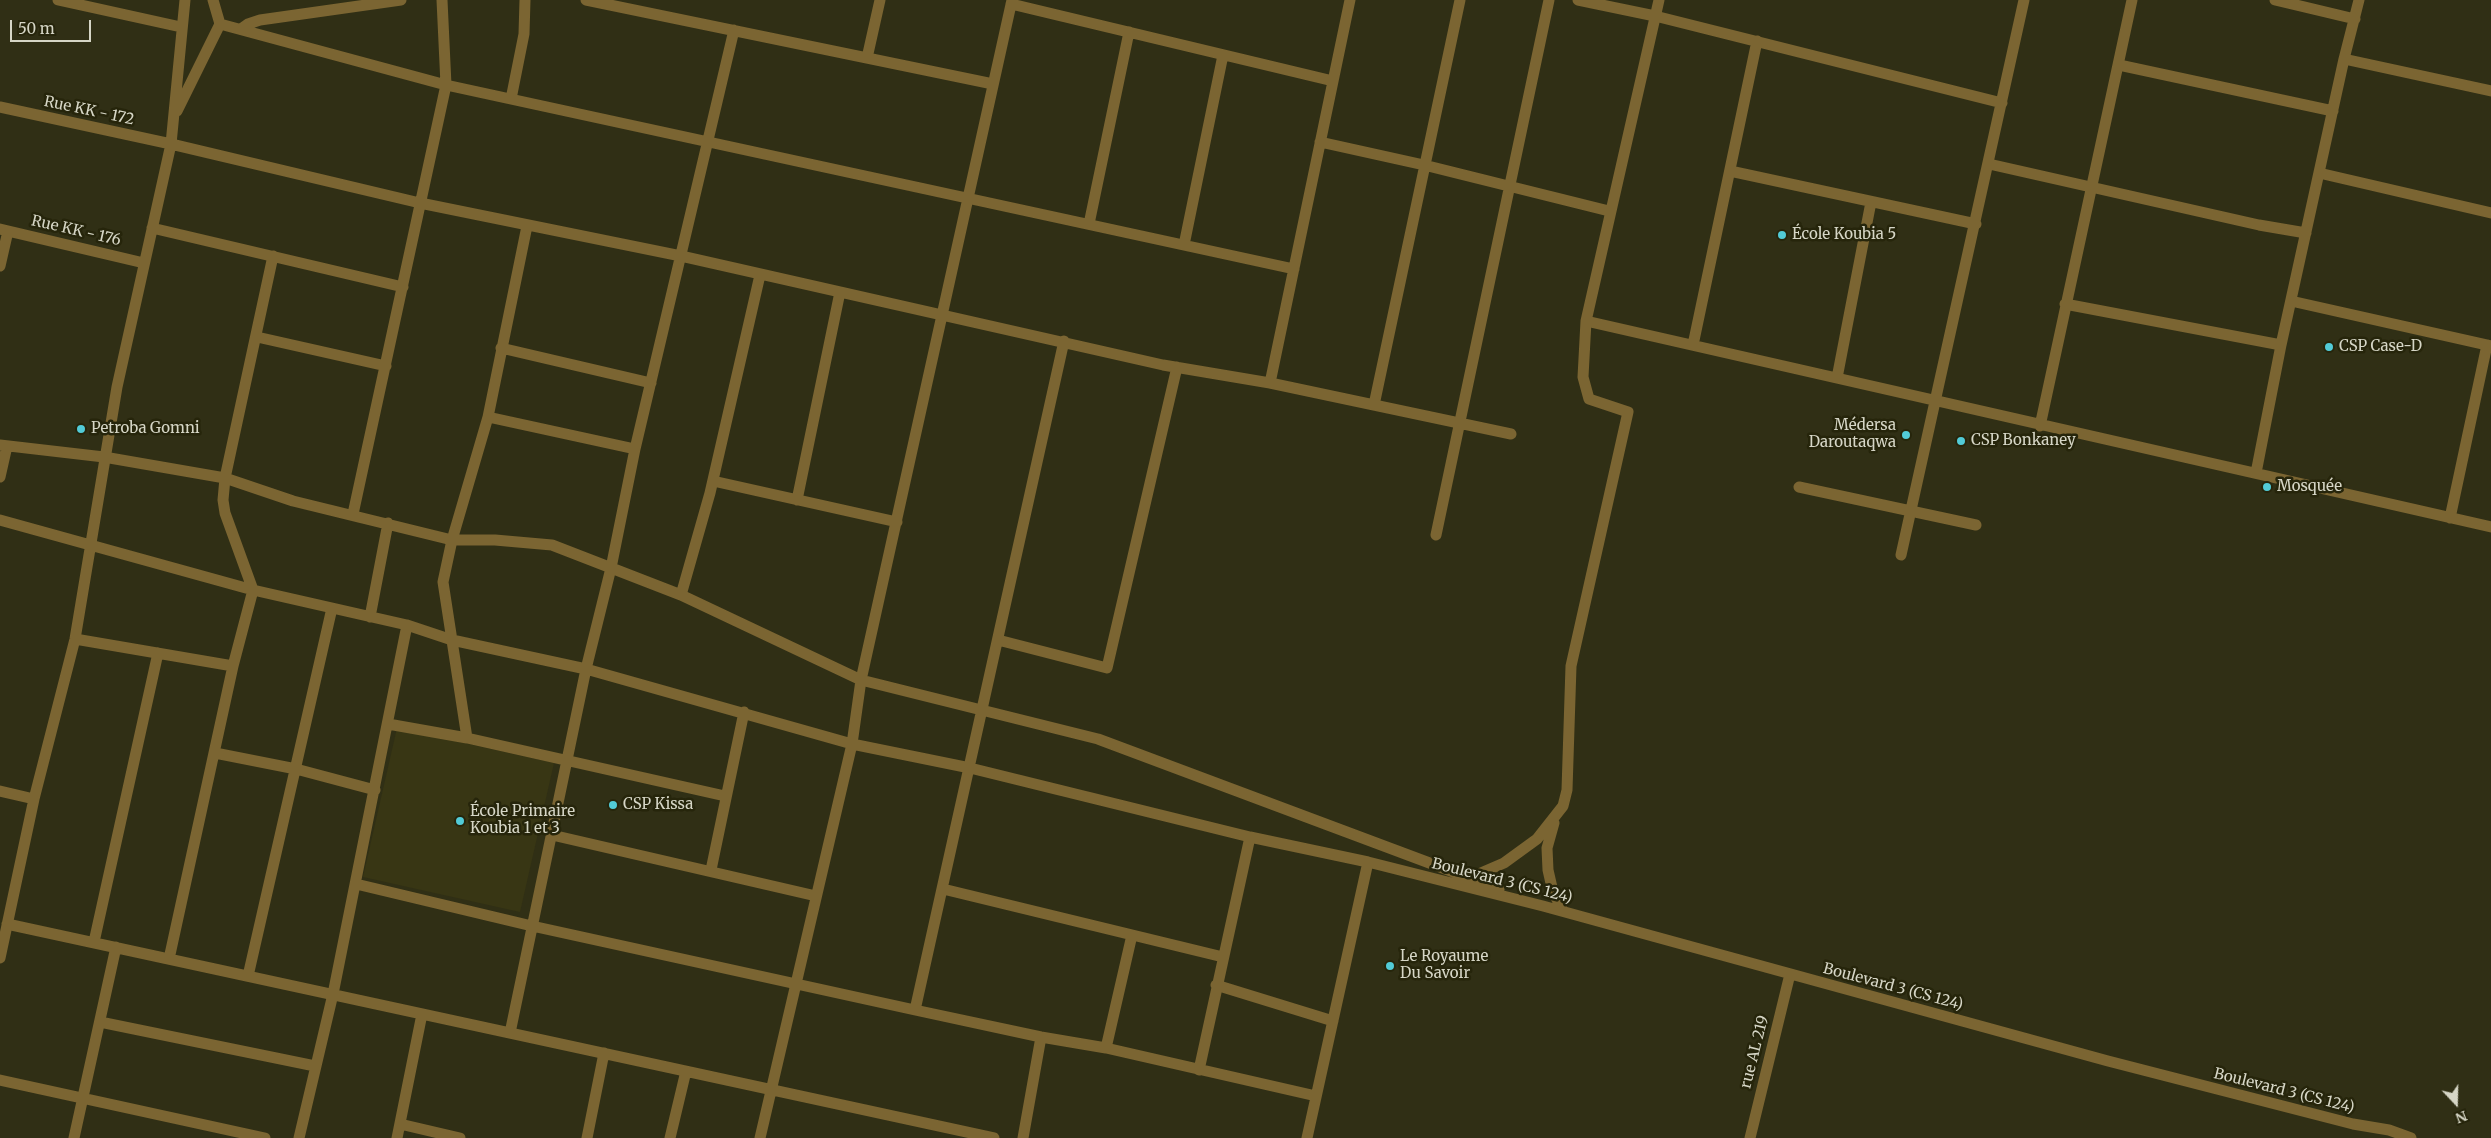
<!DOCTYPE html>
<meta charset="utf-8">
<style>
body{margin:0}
#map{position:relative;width:2491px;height:1138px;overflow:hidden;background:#302f15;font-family:Merriweather,serif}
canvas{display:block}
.north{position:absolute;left:2431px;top:1078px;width:50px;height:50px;-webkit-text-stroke:4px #26250b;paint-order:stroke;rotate:159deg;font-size:14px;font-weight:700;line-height:20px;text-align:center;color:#d6d6c6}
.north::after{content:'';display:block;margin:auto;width:18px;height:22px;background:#d6d6c6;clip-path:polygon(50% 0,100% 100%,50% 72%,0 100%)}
.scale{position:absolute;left:10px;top:20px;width:81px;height:22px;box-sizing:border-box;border:2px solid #d6d6c6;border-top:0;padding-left:6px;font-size:15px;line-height:18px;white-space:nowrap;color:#d6d6c6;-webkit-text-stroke:4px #26250b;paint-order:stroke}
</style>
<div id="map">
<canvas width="2491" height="1138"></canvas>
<div class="north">N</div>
<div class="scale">50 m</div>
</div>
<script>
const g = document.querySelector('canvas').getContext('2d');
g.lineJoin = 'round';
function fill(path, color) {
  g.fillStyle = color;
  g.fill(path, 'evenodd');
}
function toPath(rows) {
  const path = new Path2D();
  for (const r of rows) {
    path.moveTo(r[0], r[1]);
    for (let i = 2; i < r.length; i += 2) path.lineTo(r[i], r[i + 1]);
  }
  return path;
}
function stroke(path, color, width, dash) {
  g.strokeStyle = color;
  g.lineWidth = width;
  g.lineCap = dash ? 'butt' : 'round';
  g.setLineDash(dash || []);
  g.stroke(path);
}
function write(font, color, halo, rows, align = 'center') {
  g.font = font + ' Merriweather,serif';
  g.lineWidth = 5;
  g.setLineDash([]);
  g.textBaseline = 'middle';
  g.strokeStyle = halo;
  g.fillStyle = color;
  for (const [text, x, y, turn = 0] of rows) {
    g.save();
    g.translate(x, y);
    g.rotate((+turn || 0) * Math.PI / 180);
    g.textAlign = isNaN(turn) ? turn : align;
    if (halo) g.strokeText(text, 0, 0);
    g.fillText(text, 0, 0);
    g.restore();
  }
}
fill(toPath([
 [397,728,554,763,520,912,363,877]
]), '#383614');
stroke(toPath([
 [58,0,181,27],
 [213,0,220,24,446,85,1294,269],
 [586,0,867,58],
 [880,0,867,58,993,84],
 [1578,0,1655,16,2002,103],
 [2275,0,2355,19],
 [1011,4,1333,81],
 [241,29,248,24,260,20,401,0],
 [2344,59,2491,91],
 [2119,65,2333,111],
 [511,99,524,34,525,0],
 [0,107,171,144,420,203,681,256,1163,365,1270,383,1511,434],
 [177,111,220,24],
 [1320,142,1424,165,1609,211],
 [1989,164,2259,225,2306,233],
 [1730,171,1976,224],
 [2319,173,2491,213],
 [1089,224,1129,32],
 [152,228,403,287],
 [0,229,144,263],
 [1184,245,1223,55],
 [0,266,8,231],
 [2291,301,2491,346],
 [2065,304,2281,345],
 [1586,321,2491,527],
 [257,337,386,366],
 [1693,345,1757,41],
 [501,348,651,383],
 [1837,378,1871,202],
 [1270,383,1350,0],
 [1374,405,1460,0],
 [488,417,635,449],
 [2040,426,2132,0],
 [0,445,104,457,225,478,293,501,452,540,495,540,552,545,681,595,861,680,1098,739,1499,889],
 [2256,473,2281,345,2344,59,2359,0],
 [0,477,7,446],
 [713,481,897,522],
 [1799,487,1976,525],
 [797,500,840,292],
 [353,514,446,85,442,0],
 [2450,518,2487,345],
 [0,520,253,590,407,625,452,640,586,669,852,744,970,768,1250,837,1368,862,1543,906,2108,1061,2353,1124,2389,1130,2411,1138],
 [1436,535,1549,0],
 [1901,555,2024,0],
 [681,595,710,493,760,275],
 [370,617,388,523],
 [75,639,233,666],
 [998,640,1107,668,1177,367],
 [388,724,467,738,725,796],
 [467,738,443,582,452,540,488,417,527,226],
 [215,753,296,769,375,790],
 [0,791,34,799],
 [1554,823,1547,848,1548,870,1553,892,1563,911],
 [552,835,816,896],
 [711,870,744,712],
 [1467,879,1504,863,1537,839,1563,806,1567,790,1571,666,1628,412,1589,399,1583,377,1586,321,1659,0],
 [356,884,532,926,915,1010,1041,1037,1106,1048,1316,1096],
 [943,889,1223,957],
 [7,924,994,1138],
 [94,942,158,653],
 [0,958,34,799,75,639,117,387,171,144,185,0],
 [169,959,233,666,253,590,225,513,223,500,225,478,273,256],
 [248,976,332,608],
 [1216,985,1333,1021],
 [915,1010,1064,341],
 [100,1022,315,1066],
 [510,1033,586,669,611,568,635,449,734,30],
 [1106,1048,1132,935],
 [1199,1070,1250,837],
 [0,1080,265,1138],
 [400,1124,460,1138],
 [74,1138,116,947],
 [299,1138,333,994,407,625],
 [397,1138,422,1014],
 [587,1138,604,1053],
 [670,1138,686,1071],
 [760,1138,852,744,861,680,1012,0],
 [1023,1138,1041,1037],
 [1307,1138,1368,862],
 [1750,1138,1790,974]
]), '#7b6532', 11);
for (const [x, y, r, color] of [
 [1782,235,5,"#52cbd7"],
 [2329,347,5,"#52cbd7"],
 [81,429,5,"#52cbd7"],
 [1906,435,5,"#52cbd7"],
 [1961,441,5,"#52cbd7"],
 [2267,487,5,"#52cbd7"],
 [613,805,5,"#52cbd7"],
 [460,821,5,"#52cbd7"],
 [1390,966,5,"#52cbd7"]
]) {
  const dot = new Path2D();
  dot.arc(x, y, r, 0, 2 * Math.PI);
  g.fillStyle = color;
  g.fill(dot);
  stroke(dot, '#26250b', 2);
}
write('15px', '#d6d6c6', '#26250b', [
 ["Rue KK - 172",89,111,12],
 ["Rue KK - 176",76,231,13],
 ["Boulevard 3 (CS 124)",1502,881,14],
 ["Boulevard 3 (CS 124)",1893,987,15],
 ["rue AL 219",1755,1052,-76],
 ["Boulevard 3 (CS 124)",2284,1091,14]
]);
write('15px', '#d6d6c6', '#26250b', [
 ["École Koubia 5",1792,235],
 ["CSP Case-D",2339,347],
 ["Médersa",1896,426,"right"],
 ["Daroutaqwa",1896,443,"right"],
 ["Petroba Gomni",91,429],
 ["CSP Bonkaney",1971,441],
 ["Mosquée",2277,487],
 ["CSP Kissa",623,805],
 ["École Primaire",470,812],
 ["Koubia 1 et 3",470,829],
 ["Le Royaume",1400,957],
 ["Du Savoir",1400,974]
], 'left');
</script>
